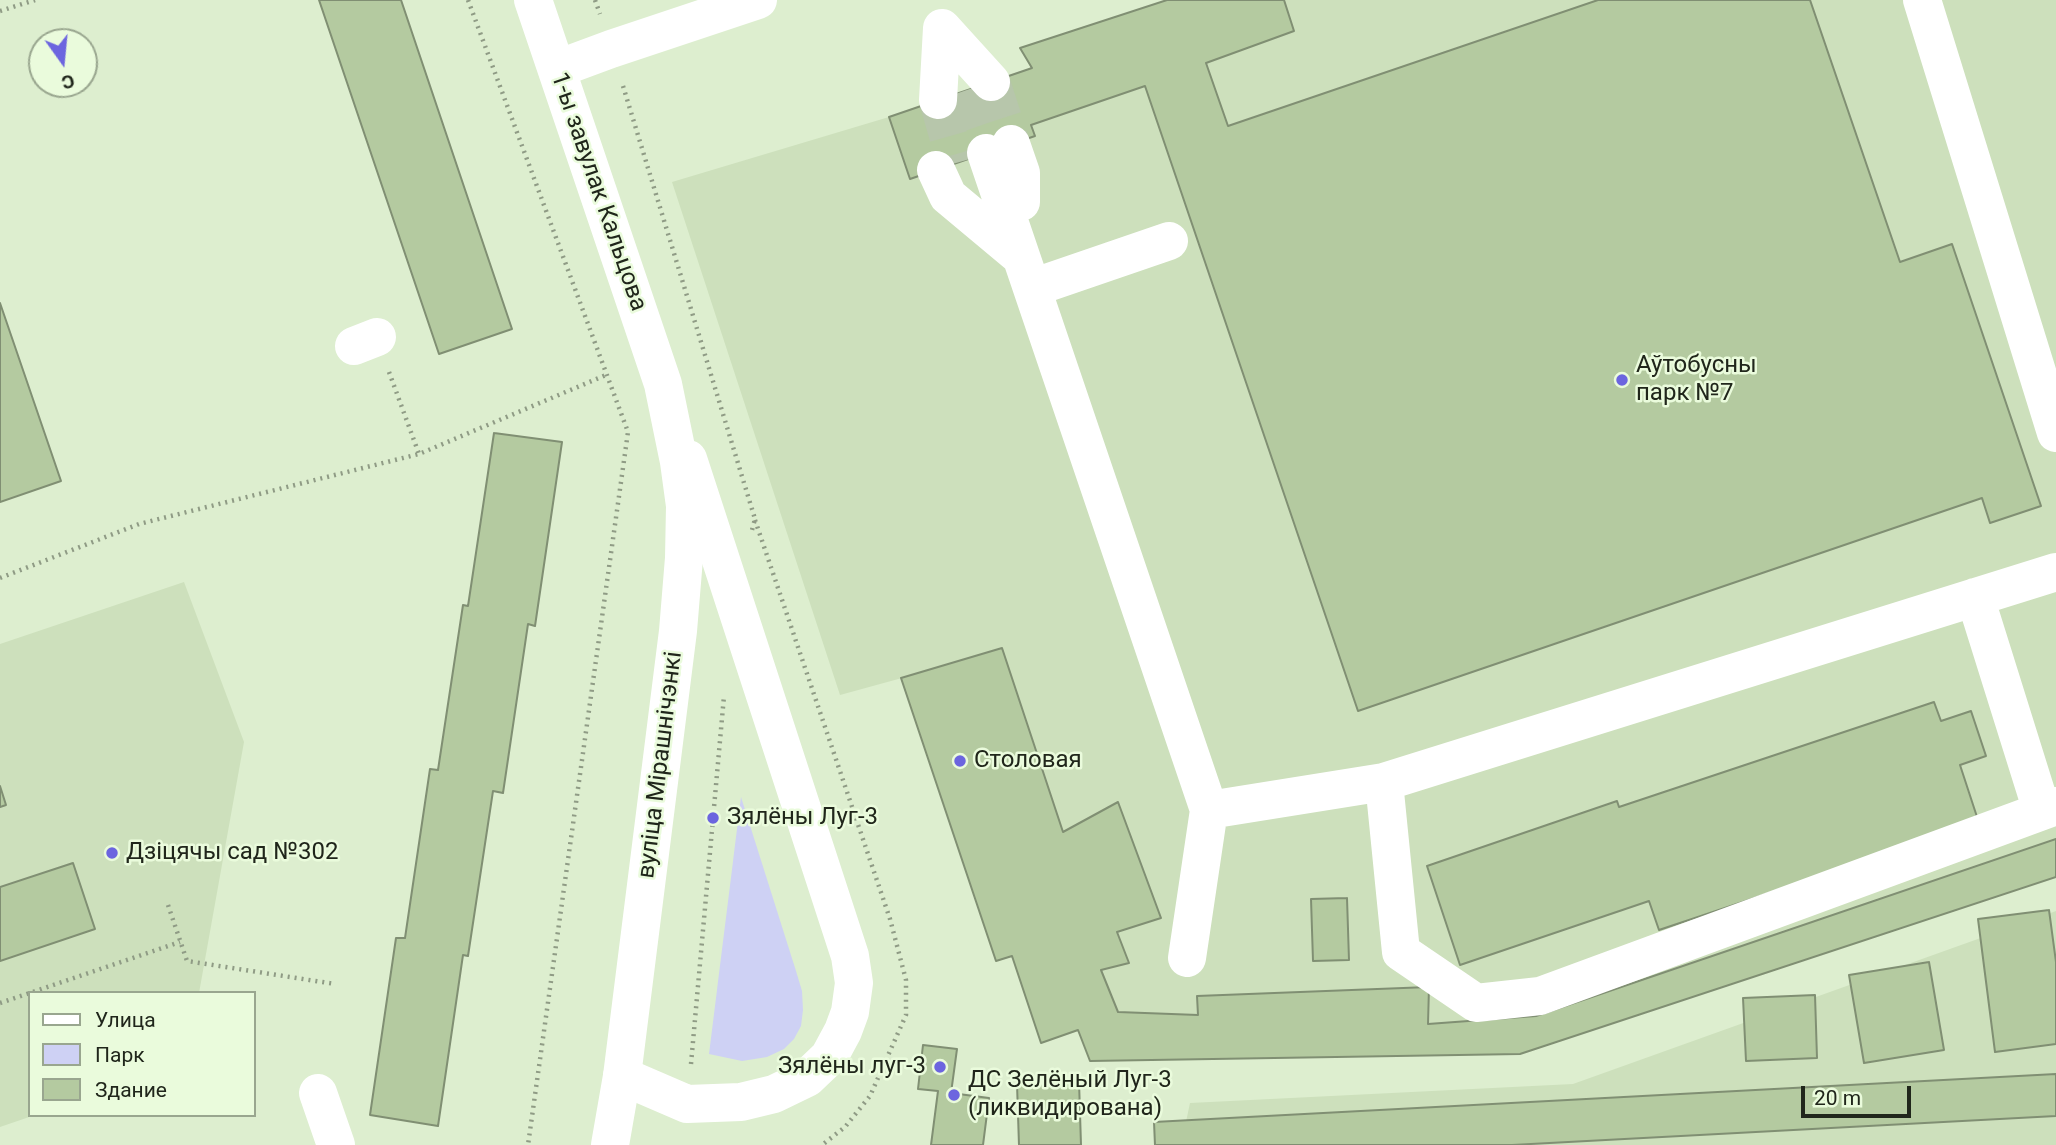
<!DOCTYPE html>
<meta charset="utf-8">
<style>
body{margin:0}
#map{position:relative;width:2056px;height:1145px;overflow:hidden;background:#ddeecf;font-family:Roboto,sans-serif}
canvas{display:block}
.legend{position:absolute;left:28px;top:991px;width:228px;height:126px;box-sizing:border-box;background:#eafbdc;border:2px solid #99a68f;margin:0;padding:9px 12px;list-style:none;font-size:21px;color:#20261b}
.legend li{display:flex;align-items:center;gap:14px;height:35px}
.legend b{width:35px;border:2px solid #99a68f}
.north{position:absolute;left:28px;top:28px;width:70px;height:70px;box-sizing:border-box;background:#eafbdc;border:2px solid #99a68f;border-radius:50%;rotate:165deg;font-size:19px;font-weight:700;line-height:28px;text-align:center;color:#20261b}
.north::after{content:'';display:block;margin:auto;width:24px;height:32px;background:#6c65df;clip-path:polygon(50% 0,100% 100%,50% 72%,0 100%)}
.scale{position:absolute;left:1801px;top:1086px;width:110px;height:32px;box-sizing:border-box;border:4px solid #20261b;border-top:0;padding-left:9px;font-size:21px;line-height:24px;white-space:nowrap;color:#20261b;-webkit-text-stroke:5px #eafbdc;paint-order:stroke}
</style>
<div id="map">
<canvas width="2056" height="1145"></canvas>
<ul class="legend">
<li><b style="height:9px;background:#fff"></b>Улица</li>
<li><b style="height:19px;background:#ced1f4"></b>Парк</li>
<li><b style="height:19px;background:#b4caa0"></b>Здание</li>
</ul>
<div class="north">С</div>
<div class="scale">20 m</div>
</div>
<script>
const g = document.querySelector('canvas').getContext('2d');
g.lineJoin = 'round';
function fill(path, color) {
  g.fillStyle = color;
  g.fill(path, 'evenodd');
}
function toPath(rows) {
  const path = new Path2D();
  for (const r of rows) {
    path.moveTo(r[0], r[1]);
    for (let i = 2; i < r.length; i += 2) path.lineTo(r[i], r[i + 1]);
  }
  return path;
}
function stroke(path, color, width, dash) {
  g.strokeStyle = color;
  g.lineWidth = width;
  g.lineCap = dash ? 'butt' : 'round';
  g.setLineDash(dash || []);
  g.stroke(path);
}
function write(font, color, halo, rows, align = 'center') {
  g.font = font + ' Roboto,sans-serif';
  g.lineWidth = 5;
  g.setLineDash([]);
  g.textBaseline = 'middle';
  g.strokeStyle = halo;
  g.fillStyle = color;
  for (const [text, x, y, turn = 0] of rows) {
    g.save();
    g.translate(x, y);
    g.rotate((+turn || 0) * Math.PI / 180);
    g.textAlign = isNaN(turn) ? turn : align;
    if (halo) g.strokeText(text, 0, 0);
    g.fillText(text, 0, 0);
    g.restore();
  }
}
fill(toPath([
 [1167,0,2056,0,2056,877,1520,1054,1090,1061,1078,1031,1041,1043,1012,957,996,961,902,678,840,695,672,182,889,117,1031,68,1020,48],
 [184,582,244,742,199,993,30,993,30,1115,35,1115,0,1127,0,644],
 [2056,911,2056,1145,1181,1145,1190,1103,1573,1084]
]), '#cde0bc');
fill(toPath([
 [741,797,796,971,802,991,803,1010,801,1026,794,1039,784,1049,767,1057,742,1061,709,1054]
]), '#ced1f4');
const building = toPath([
 [319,0,401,0,512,329,439,354,319,0],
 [1167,0,1284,0,1294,31,1206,63,1228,126,1598,0,1810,0,1900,262,1952,244,2041,506,1990,523,1982,498,1358,711,1145,86,1031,125,1035,136,910,179,889,117,1032,68,1020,48,1167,0],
 [0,303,61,481,0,502,0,303],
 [494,433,562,442,535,626,528,624,503,793,493,791,468,956,463,955,438,1126,370,1115,396,938,405,938,430,769,438,770,463,605,468,606,494,433],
 [1002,648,1063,832,1118,802,1161,918,1117,932,1129,963,1101,970,1118,1012,1198,1015,1197,996,1429,987,1428,1024,1536,1016,2056,839,2056,877,1520,1054,1090,1061,1078,1030,1041,1043,1012,956,996,961,901,678,1002,648],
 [1934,702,1941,721,1971,711,1986,756,1960,765,1979,823,1659,930,1649,901,1460,965,1427,866,1617,801,1619,807,1934,702],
 [0,786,6,805,0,807,0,786],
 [73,863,95,929,0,961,0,887,73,863],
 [1347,898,1349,960,1313,961,1311,899,1347,898],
 [2049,910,2056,962,2056,1044,1995,1052,1978,919,2049,910],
 [1929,962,1944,1050,1864,1063,1849,975,1929,962],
 [1815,995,1817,1058,1746,1061,1743,998,1815,995],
 [923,1045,957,1049,951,1093,989,1098,983,1145,931,1145,938,1091,918,1089,923,1045],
 [2056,1074,2056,1116,1512,1145,1155,1145,1154,1122,2056,1074],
 [1079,1081,1081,1145,1019,1145,1017,1084,1079,1081]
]);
fill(building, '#b4caa0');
stroke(building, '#808f73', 2);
stroke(toPath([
 [991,82,1011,144],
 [964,91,986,153],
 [938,100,956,163]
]), '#b7c6ab', 38, [38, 19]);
stroke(toPath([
 [468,0,628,432,528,1145],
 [595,0,600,14],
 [0,11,35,0],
 [623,86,755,519,752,530],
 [389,372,419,454],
 [755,520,890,919,906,980,906,1015,870,1096,845,1127,822,1145],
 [0,578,139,524,419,454,606,375],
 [168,905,187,961,335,984],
 [0,1003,180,942],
 [691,1064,724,696]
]), '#8f9b85', 4.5, [2, 5]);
stroke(toPath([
 [1922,0,2056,433],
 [557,69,611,49,758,0],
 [938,100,942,28,991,82],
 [1011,144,1021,173,1021,202],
 [986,153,1209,810,1384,782,2056,572],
 [936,170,948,196,1021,257],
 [1032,288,1169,241],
 [354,346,377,337],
 [1975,597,2042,811],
 [1384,782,1401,952,1476,1003,1540,996,2056,806],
 [1187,958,1209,810],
 [622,1076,687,1104,741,1102,774,1094,807,1078,829,1057,843,1031,850,1012,854,983,850,956,688,459],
 [318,1093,336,1145]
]), '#fff', 38);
stroke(toPath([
 [533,0,663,384,679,462,685,506,684,558,678,631,622,1076,610,1145]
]), '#fff', 38);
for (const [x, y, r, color] of [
 [1622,380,7,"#6c65df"],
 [960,761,7,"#6c65df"],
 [713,818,7,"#6c65df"],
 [112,853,7,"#6c65df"],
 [940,1067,7,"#6c65df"],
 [954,1095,7,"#6c65df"]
]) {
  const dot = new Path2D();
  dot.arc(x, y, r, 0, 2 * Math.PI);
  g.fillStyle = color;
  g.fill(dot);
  stroke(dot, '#eafbdc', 2.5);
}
write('24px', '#20261b', '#eafbdc', [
 ["1-ы завулак Кальцова",598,192,71],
 ["вуліца Мірашнічэнкі",661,765,-83]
]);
write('24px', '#20261b', '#eafbdc', [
 ["Аўтобусны",1636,366],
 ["парк №7",1636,394],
 ["Столовая",974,761],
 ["Зялёны Луг-3",727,818],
 ["Дзіцячы сад №302",126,853],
 ["Зялёны луг-3",926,1067,"right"],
 ["ДС Зелёный Луг-3",968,1081],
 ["(ликвидирована)",968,1109]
], 'left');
</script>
